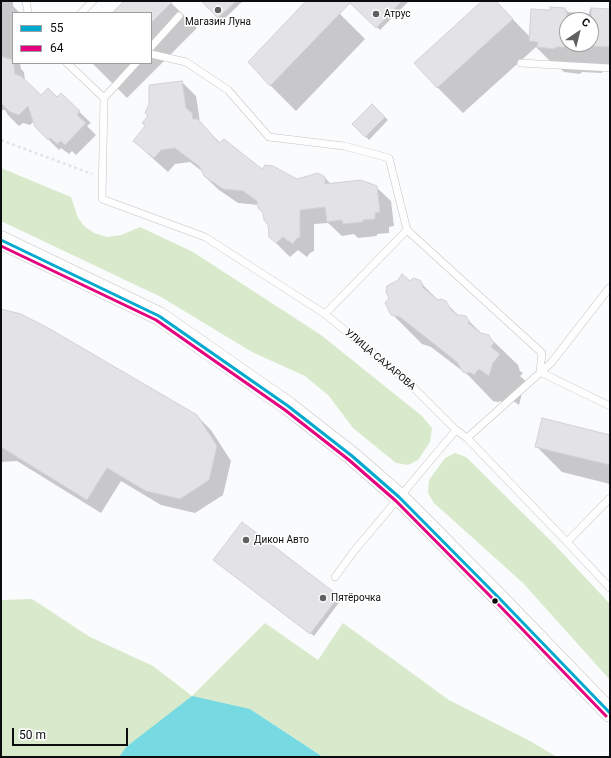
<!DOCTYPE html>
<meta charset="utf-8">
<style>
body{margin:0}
#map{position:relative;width:611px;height:758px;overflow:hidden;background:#fafbfd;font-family:Roboto,sans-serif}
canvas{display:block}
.frame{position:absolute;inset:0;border:2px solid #0b0c0d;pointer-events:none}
.legend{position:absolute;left:12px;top:12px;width:140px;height:52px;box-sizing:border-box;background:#fff;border:1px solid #9d9e9e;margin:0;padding:5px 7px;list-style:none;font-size:12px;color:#0b0c0d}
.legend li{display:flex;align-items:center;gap:8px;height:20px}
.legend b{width:20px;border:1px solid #9d9e9e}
.north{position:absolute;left:559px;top:12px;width:40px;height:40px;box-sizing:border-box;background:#fff;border:1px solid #9d9e9e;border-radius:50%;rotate:35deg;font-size:11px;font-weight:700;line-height:16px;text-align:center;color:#0b0c0d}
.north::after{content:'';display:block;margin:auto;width:14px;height:18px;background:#5f6061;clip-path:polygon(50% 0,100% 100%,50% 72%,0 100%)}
.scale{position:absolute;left:12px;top:728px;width:116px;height:18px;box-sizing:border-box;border:2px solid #0b0c0d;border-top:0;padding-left:5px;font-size:12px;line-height:14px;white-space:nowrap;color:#0b0c0d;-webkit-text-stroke:3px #fff;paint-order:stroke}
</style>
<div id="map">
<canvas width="611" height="758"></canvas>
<div class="frame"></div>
<ul class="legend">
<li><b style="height:5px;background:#00a9ce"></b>55</li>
<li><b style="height:5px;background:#e5007d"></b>64</li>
</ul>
<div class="north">С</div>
<div class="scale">50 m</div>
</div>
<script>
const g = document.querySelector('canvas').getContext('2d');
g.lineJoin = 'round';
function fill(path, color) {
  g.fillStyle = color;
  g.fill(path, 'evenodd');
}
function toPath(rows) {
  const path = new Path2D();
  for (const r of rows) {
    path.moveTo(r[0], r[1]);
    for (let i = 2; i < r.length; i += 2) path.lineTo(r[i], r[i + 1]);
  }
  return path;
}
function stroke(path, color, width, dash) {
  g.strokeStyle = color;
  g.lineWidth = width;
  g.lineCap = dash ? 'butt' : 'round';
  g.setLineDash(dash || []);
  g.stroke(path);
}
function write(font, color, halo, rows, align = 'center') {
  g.font = font + ' Roboto,sans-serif';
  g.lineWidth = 3;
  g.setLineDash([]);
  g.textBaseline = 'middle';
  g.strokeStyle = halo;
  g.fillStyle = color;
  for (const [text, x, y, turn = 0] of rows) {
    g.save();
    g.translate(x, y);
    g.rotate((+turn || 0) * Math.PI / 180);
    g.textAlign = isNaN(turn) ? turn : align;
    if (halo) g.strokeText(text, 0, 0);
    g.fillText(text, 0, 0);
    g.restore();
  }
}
fill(toPath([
 [1,168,71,197,78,218,84,226,94,233,107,237,121,235,140,227,193,252,321,335,422,416,432,428,430,442,418,460,408,465,396,463,353,428,329,396,305,376,252,352,161,297,1,221],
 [455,453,466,457,552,542,610,604,610,680,523,583,434,503,428,493,429,480,445,458],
 [32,599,90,637,153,666,192,696,265,623,318,660,343,623,449,700,530,741,557,757,323,757,250,709,126,747,119,757,1,757,1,600]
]), '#d9eacc');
fill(toPath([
 [192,696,250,709,323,757,119,757,126,747]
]), '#77dae2');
fill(toPath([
 [1,1,13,1,13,6,19,12,13,13,13,63,20,63,21,69,24,72,25,81,41,96,57,98,61,94,91,123,87,126,96,135,76,155,72,151,69,154,61,148,59,150,47,138,34,121,30,125,23,123,19,126,8,115,5,110,1,110],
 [125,1,169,1,197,28,127,98,92,63,151,63,151,13,113,13],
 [202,1,243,1,222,21],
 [308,1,327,1,365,39,296,111,270,85],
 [350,1,409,1,380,30],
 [483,1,495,1,530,37,551,11,565,9,568,12,589,14,590,9,608,10,609,8,610,8,610,71,602,70,602,73,582,72,580,74,564,72,559,67,556,67,536,47,463,113,438,88,415,63],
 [567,20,591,20,591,44,567,44],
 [182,82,196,96,200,122,220,143,262,170,297,180,325,178,331,184,376,187,391,201,394,226,389,227,389,233,377,234,377,236,358,238,354,234,342,236,328,223,314,224,314,251,310,253,307,257,298,250,290,257,270,237,269,224,264,213,259,205,238,203,219,190,204,176,203,172,190,162,175,164,168,172,149,155,135,141],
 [372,105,388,120,369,140,354,124],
 [419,281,439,301,445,302,459,316,465,317,482,334,488,336,518,365,520,371,523,373,520,376,529,384,522,393,519,405,509,398,504,404,501,401,498,402,493,401,469,376,431,347,422,344,392,314,411,282],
 [1,310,196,415,211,430,231,461,223,495,195,513,161,505,121,481,101,513,17,461,1,462],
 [610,436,610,484,562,472,536,446],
 [218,563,338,597,341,600,314,636]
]), '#0003');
const building = toPath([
 [124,1,173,1,151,23,151,13,112,13,124,1],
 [201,1,236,1,218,18,201,1],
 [306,1,402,1,376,28,350,3,270,86,248,62,306,1],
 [482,1,496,1,513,19,437,88,414,63,482,1],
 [550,7,565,8,565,11,567,11,567,47,556,47,554,49,537,47,538,42,529,41,531,9,550,10,550,7],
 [591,8,610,9,610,47,591,46,591,8],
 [1,56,13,60,15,74,21,76,41,95,48,88,57,97,61,93,80,111,77,115,86,123,65,145,61,141,57,144,50,138,48,140,35,127,28,106,19,115,10,112,1,103,1,56],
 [182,81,186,108,192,113,193,119,198,119,219,143,224,139,262,169,265,165,273,166,297,179,318,173,325,177,325,184,361,180,377,186,380,212,375,213,375,219,363,220,363,222,343,224,342,220,327,222,325,207,300,210,300,237,296,239,293,244,283,237,276,243,269,237,268,225,264,220,263,213,258,208,257,201,243,191,223,189,204,176,200,167,175,148,161,150,154,158,133,141,145,126,142,123,148,116,145,113,149,104,149,85,182,81],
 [372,104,385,117,365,137,352,124,372,104],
 [402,274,410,281,413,278,420,280,423,285,422,287,438,300,441,299,446,301,451,310,458,315,461,315,466,316,469,321,468,323,481,333,489,335,492,341,494,343,491,347,500,354,493,363,489,376,479,369,474,375,470,372,468,373,463,372,457,362,400,317,391,315,385,303,389,298,386,292,387,286,398,280,402,274],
 [1,309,21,314,50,329,197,415,217,446,209,480,180,499,146,491,107,468,87,500,1,447,1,309],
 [542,418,610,435,610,465,535,447,542,418],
 [242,522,339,596,310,634,213,560,242,522]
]);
fill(building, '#e3e3e5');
stroke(building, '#d2d2d4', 1);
const service = toPath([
 [26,1,28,13],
 [81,13,93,1],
 [151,47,179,16],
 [151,54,186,62,228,90,269,137,344,146,389,158,407,230],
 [67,63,104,98],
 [136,63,104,98,102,199,205,237,325,314,410,384,456,430,467,438,567,542,610,588],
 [521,63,610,68],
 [325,314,407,230,542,353,540,372,610,406],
 [467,438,551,363,610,287],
 [567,542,610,498],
 [335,577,354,551,456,430]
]);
const tertiary = toPath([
 [1,240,159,316,288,406,352,456,399,497,425,523,500,599,610,713]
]);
stroke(service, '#c4c4c5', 8);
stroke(tertiary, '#c4c4c5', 19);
stroke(toPath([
 [1,140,92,174]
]), '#e3e3e4', 2.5, [3, 3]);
stroke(service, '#fefeff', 7);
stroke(tertiary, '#fefeff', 18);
stroke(toPath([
 [1,240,159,316,288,406,352,456,399,497,500,599,610,713]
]), '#00a9ce', 3);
stroke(toPath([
 [1,246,156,320,285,410,349,460,396,501,496,602,606,716]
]), '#e5007d', 3);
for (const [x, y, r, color] of [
 [218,10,4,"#5f6061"],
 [376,14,4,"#5f6061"],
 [246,540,4,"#5f6061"],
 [323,598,4,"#5f6061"],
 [495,601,3.5,"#0b0c0d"]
]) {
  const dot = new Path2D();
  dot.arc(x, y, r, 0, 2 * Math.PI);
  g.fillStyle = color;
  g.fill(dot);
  stroke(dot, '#fff', 1.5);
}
write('10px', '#0b0c0d', '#fff', [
 ["Атрус",384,14],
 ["Магазин Луна",218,22,"center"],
 ["Дикон Авто",254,540],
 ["Пятёрочка",331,598]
], 'left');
write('10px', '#0b0c0d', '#fff', [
 ["УЛИЦА САХАРОВА",380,360,40]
]);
</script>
